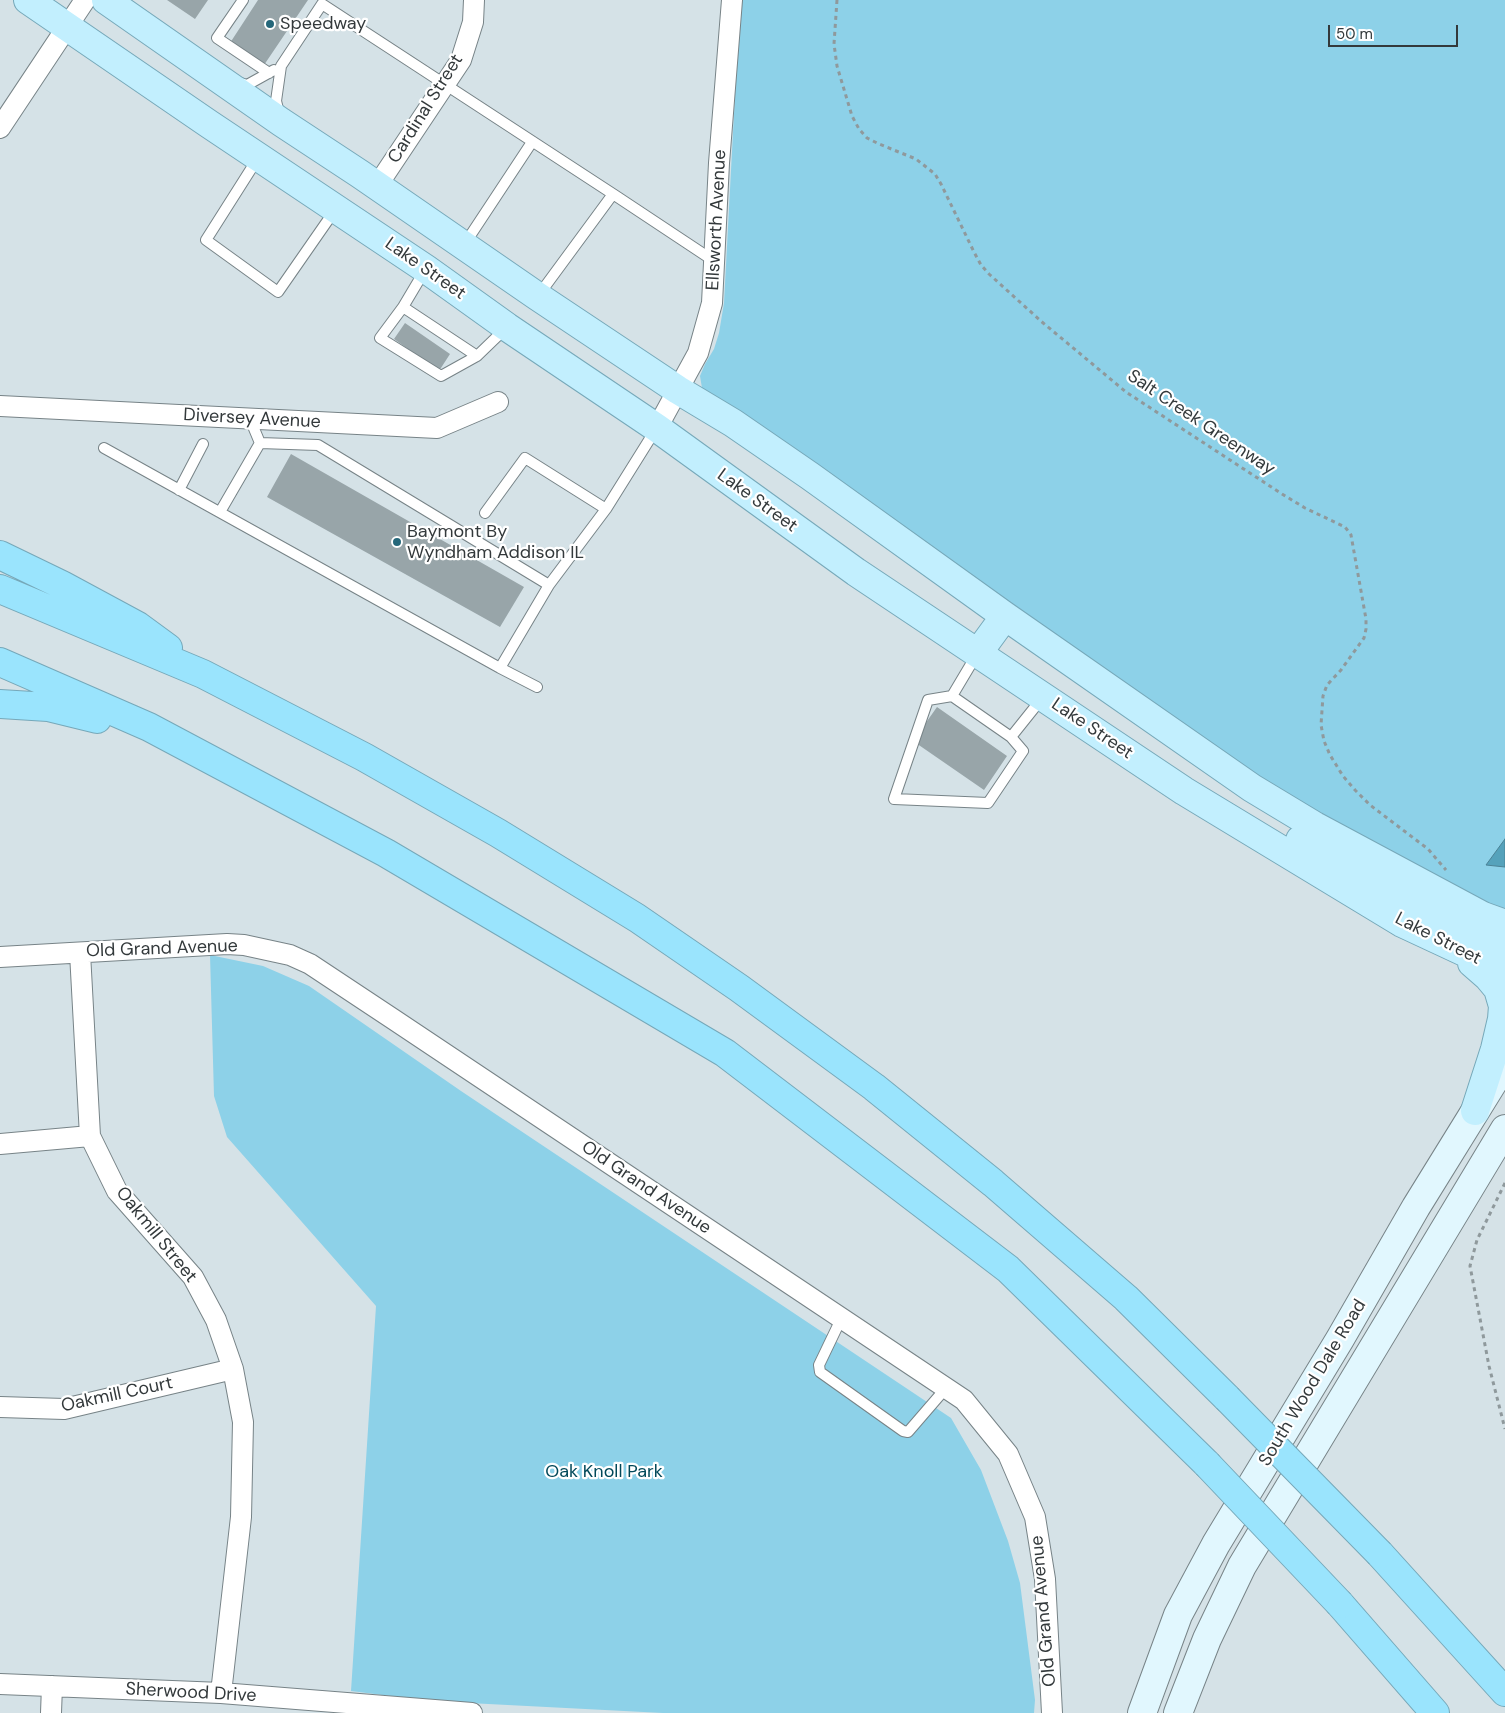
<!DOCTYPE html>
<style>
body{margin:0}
#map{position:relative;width:1505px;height:1713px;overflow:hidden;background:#d5e2e7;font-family:"DM Sans",sans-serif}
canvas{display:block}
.scale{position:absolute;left:1328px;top:25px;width:130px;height:22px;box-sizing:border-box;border:2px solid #33393b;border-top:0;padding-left:6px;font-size:15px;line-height:18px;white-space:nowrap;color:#33393b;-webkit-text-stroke:4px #fff;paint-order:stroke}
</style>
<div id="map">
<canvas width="1505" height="1713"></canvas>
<div class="scale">50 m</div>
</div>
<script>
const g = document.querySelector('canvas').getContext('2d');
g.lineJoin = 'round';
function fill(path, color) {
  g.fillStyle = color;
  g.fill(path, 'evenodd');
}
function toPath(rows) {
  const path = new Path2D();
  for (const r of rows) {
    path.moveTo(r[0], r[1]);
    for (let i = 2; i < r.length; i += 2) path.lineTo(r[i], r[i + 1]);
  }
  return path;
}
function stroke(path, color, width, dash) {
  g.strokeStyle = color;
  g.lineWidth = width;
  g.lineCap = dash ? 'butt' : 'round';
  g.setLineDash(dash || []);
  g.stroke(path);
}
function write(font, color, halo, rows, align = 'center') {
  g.font = font + ' "DM Sans",sans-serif';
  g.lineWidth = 4.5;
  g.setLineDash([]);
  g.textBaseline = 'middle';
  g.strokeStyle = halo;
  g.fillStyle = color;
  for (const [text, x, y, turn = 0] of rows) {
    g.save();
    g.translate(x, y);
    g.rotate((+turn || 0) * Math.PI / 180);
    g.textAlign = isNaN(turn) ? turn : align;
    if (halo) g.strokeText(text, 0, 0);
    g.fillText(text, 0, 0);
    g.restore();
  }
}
fill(toPath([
 [740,0,1505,0,1505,910,1478,901,1404,865,1255,775,707,398,702,388,700,376,705,364,714,349,719,333,724,303],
 [210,955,263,966,309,986,461,1091,951,1418,981,1470,1008,1541,1020,1583,1035,1700,1034,1713,663,1713,430,1701,351,1691,376,1306,227,1137,214,1096]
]), '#8dd1e8');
const water = toPath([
 [1505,839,1505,867,1486,865,1505,839]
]);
fill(water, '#55a2bb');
stroke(water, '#4b8295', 1);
fill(toPath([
 [167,0,208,0,195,19],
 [258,0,308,0,264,65,230,43],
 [405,323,450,354,439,371,394,339],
 [291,454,524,587,500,627,267,497],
 [937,707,1007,756,984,790,913,741]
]), '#98a5a9');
const lane = toPath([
 [243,0,217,38,269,73],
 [237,82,247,85,274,70],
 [279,113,276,101,281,66,322,4,613,194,538,296],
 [258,158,206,240,278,292,335,210],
 [613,194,714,261],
 [464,245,532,142],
 [425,270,403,307,477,356,506,328],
 [403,307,380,338,441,376,477,356],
 [250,419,260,443],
 [260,443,318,445,549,585],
 [104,448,500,668,549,585,606,509,656,429],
 [179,490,203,444],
 [220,512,260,443],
 [485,513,525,458,606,509],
 [500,668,537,687],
 [952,696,1011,737,1023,751,988,803,894,799,928,700,952,696],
 [952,696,977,654],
 [1011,737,1043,697],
 [842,1317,819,1365,820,1372,903,1431,908,1432,946,1388]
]);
const street = toPath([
 [0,128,85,0],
 [377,186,461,60,473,22,474,0],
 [0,406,437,428,498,402],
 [657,428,698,353,712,303,719,163,732,0],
 [80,953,90,1136,117,1191,193,1277,216,1320,233,1369,243,1422,241,1517,221,1693],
 [0,957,227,944,244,945,290,955,310,964,393,1019,964,1400,1008,1454,1035,1517,1045,1579,1052,1713],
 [0,1144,90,1136],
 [0,1407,64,1409,233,1369],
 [0,1684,221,1693,472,1713],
 [51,1713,52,1686]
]);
const secondary = toPath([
 [1142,1713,1178,1615,1216,1544,1340,1339,1416,1207,1505,1063],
 [1178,1713,1207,1639,1242,1566,1505,1129]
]);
const primary = toPath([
 [28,0,209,124,426,269,507,327,657,428,856,572,1184,791,1402,923,1505,971],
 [106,0,281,122,360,174,537,296,678,390,733,423,810,476,1005,616,1252,788,1315,826,1483,916,1505,924],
 [978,653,1005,616],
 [1300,840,1409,901,1505,947],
 [1472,963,1488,977,1498,989,1503,1006,1502,1019,1495,1049,1475,1111]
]);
const highway = toPath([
 [0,555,62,585,138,626,168,648],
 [0,589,203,674,364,757,498,833,637,918,739,988,874,1087,993,1183,1126,1298,1227,1398],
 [0,662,149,727,386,853,725,1053,1008,1269,1207,1464],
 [0,704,48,707,97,719],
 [1380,1554,1505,1692],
 [1340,1604,1435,1713]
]);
stroke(lane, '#778387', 12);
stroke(street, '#778387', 22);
stroke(secondary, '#778387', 30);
stroke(primary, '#76a8b9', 30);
stroke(highway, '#76a8b9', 30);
stroke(toPath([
 [837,0,834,44,837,66,852,116,859,129,867,138,879,144,916,159,935,174,941,184,974,252,981,265,989,274,1042,322,1126,392,1282,494,1305,508,1345,527,1351,535,1366,619,1366,629,1364,638,1341,670,1327,685,1323,696,1321,725,1324,741,1330,755,1343,776,1355,790,1370,805,1428,849,1446,870],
 [1505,1183,1477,1240,1470,1266,1489,1366,1505,1429]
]), '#8f999c', 3, [4, 4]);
stroke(lane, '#fff', 10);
stroke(street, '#fff', 20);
stroke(secondary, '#e1f7fe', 28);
stroke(primary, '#c2effe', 28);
stroke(highway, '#9ae4fd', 28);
const highwayBridge = toPath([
 [1227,1398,1380,1554],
 [1207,1464,1340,1604]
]);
stroke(highwayBridge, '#76a8b9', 30, []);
stroke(highwayBridge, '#9ae4fd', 28);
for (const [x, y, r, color] of [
 [270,24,5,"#25677a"],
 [397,542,5,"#25677a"]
]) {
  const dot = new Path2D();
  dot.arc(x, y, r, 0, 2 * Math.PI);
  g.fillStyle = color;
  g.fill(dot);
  stroke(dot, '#fff', 2);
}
write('18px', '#33393b', '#fff', [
 ["Speedway",280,24],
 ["Baymont By",407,532],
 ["Wyndham Addison IL",407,553]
], 'left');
write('18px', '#33393b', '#fff', [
 ["Cardinal Street",426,109,-58],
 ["Ellsworth Avenue",717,220,-87],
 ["Lake Street",425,269,35],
 ["Diversey Avenue",252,419,3],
 ["Salt Creek Greenway",1201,423,34],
 ["Lake Street",757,501,36],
 ["Lake Street",1092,729,34],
 ["Lake Street",1438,939,27],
 ["Old Grand Avenue",162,949,-2],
 ["Old Grand Avenue",646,1188,34],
 ["Oakmill Street",156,1235,51],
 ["South Wood Dale Road",1313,1383,-59],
 ["Oakmill Court",117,1395,-12],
 ["Old Grand Avenue",1044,1611,-95],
 ["Sherwood Drive",191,1693,3]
]);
write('18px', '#004859', '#fff', [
 ["Oak Knoll Park",604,1472]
]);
</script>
